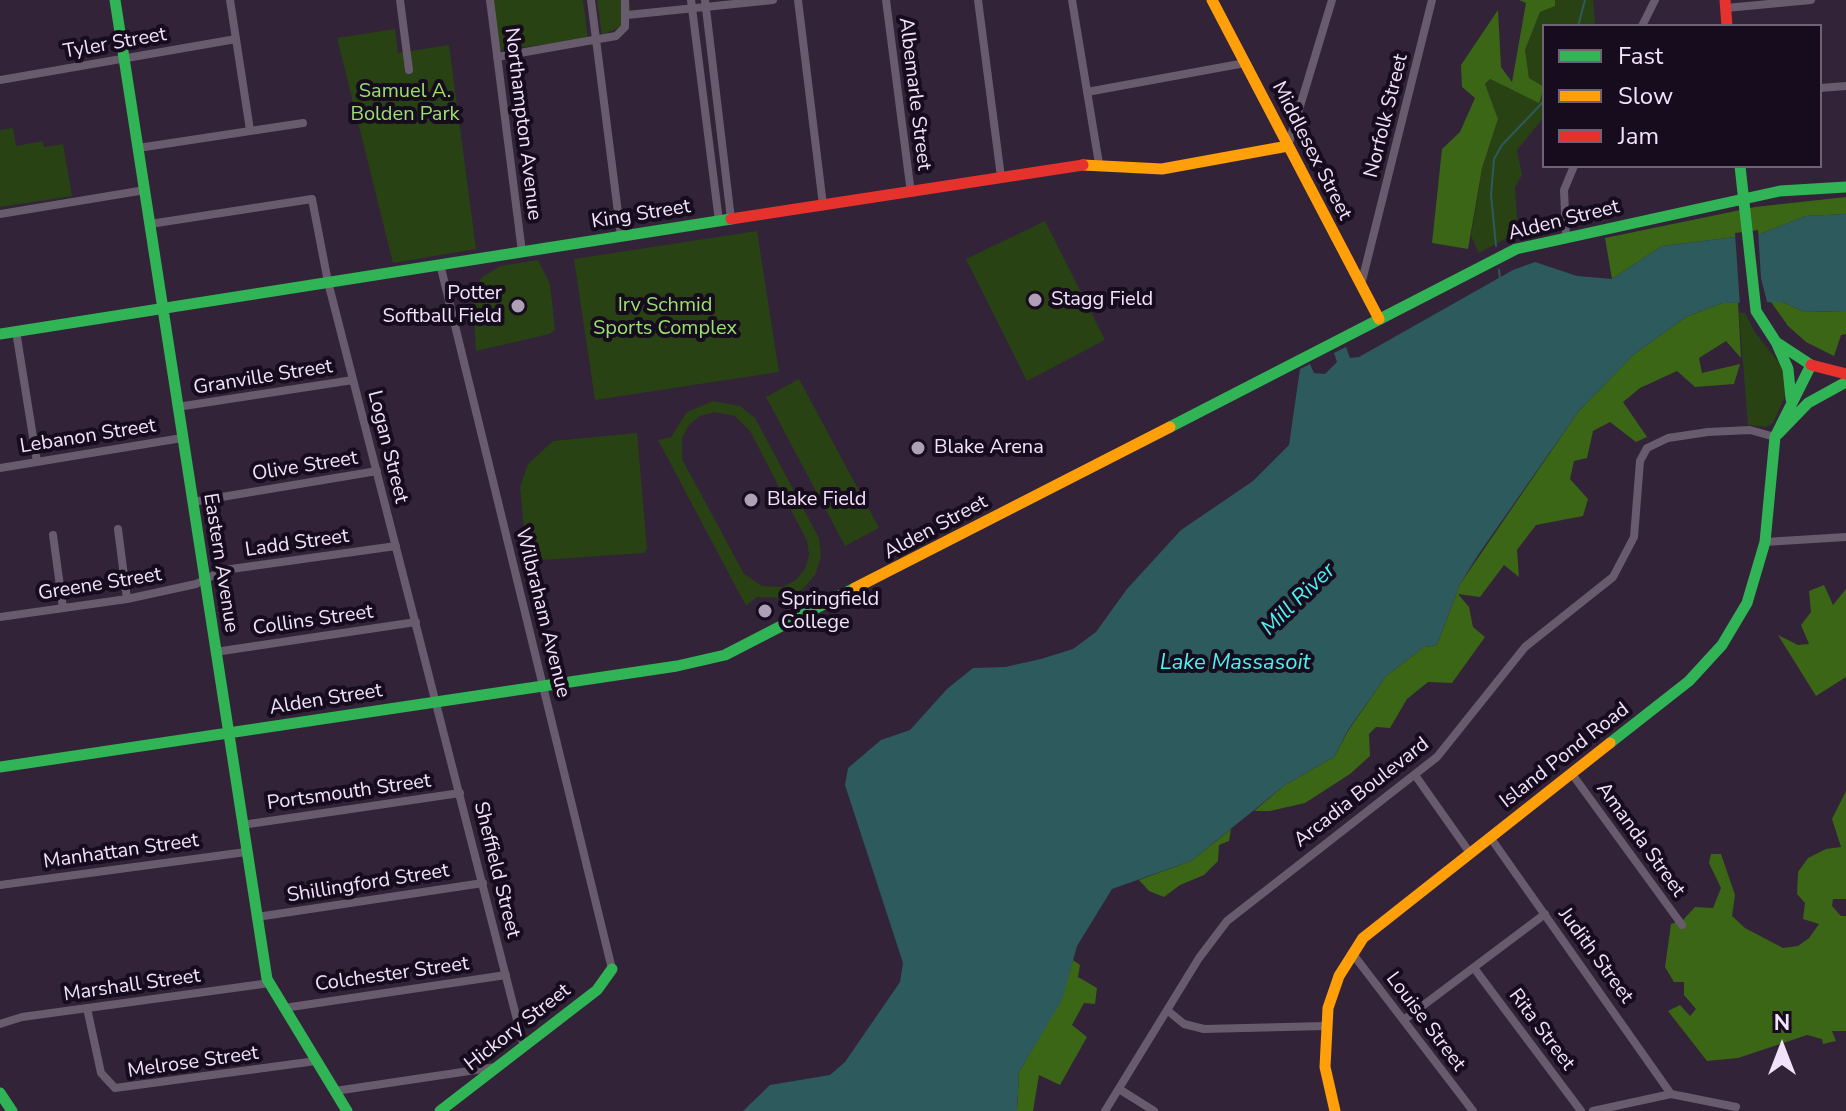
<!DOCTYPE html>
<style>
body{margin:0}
#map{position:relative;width:1846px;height:1111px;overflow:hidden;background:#322339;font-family:"Nunito Sans",sans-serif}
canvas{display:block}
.legend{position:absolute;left:1542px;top:24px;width:280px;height:144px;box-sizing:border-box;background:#170c1d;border:2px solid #6f6276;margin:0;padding:10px 14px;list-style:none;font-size:24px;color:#f3e2fb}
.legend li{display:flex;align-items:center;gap:16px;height:40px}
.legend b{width:40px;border:2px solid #6f6276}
.north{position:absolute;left:1742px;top:1007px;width:80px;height:80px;-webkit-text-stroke:6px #170c1d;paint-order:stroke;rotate:0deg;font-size:22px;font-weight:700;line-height:32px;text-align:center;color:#f3e2fb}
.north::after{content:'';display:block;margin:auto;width:28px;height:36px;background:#f3e2fb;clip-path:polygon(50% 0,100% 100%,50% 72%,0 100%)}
</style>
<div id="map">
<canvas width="1846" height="1111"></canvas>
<ul class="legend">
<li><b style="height:10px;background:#30b455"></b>Fast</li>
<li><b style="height:10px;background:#ff9f0a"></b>Slow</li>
<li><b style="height:10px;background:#e5322d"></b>Jam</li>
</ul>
<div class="north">N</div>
</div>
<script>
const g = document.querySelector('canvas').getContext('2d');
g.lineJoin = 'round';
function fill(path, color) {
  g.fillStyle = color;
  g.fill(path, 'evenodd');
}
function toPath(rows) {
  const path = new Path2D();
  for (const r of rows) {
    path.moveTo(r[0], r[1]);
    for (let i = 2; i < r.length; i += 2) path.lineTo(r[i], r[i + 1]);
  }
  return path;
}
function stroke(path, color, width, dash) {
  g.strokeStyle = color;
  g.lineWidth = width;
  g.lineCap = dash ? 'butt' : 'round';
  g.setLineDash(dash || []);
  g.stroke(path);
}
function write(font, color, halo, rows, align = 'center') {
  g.font = font + ' "Nunito Sans",sans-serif';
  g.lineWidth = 8;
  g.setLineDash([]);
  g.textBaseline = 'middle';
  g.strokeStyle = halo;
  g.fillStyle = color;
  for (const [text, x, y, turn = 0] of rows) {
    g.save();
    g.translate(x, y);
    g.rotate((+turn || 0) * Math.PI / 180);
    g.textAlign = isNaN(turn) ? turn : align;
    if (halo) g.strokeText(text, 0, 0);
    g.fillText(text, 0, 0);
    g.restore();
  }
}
fill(toPath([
 [493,0,583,0,588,39,500,50],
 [597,0,629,0,631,10,620,27,602,35],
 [1555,0,1593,0,1595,22,1593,26,1544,26,1544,117,1517,150,1522,175,1515,187,1518,232,1479,253,1471,236,1482,168,1498,119,1485,85,1490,79,1514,91,1529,78,1525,50,1540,12,1555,6],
 [395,29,398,53,449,45,476,249,393,263,337,38],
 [13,128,16,146,43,141,44,147,63,144,72,196,0,207,0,130],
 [1045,221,1105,340,1027,381,966,259],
 [757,231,779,372,595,400,574,259],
 [538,260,550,284,555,330,549,334,476,351,473,302,481,278,500,266],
 [1739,313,1745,313,1754,331,1784,369,1785,396,1773,423,1766,427,1748,425],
 [799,379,879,528,845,546,766,397],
 [713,401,740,406,755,418,819,538,821,557,815,575,803,589,787,598,757,597,746,606,658,440,671,437,687,412],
 [714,412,735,416,750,431,807,541,809,555,805,569,796,580,783,587,762,586,744,574,682,459,682,438,689,425,700,416],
 [637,433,647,549,644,553,527,561,520,487,528,464,553,441]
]), '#284214');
fill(toPath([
 [1519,0,1555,0,1555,6,1540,12,1525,50,1529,78,1544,87,1539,103,1490,79,1485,84,1498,119,1482,168,1468,249,1432,243,1442,149,1460,132,1475,98,1462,87,1461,65,1498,10,1501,67,1512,82,1526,3],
 [1846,197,1846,214,1806,216,1760,234,1662,246,1612,279,1605,238,1755,207],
 [1738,302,1741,358,1726,341,1699,358,1702,373,1740,364,1734,384,1695,387,1677,371,1640,388,1623,402,1647,437,1636,442,1610,422,1593,431,1587,458,1574,461,1570,479,1588,499,1583,516,1536,525,1517,550,1519,577,1504,565,1480,597,1458,594,1469,607,1473,627,1485,637,1452,683,1428,682,1407,699,1390,728,1376,727,1369,734,1370,756,1350,774,1305,803,1270,811,1254,811,1285,785,1334,757,1348,731,1386,676,1424,647,1437,645,1460,584,1578,412,1633,355,1686,317,1722,303],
 [1771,302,1782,302,1805,312,1846,311,1846,334,1841,335,1834,356,1806,342,1788,326],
 [1824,585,1833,605,1846,589,1846,677,1816,696,1778,635,1798,645,1809,644,1801,625,1811,612,1809,591],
 [1846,791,1846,899,1833,899,1832,906,1841,916,1846,916,1846,1031,1832,1031,1836,1041,1823,1044,1822,1039,1807,1035,1738,1058,1707,1061,1668,1011,1680,1005,1690,1016,1696,1009,1684,995,1684,982,1674,982,1665,967,1671,924,1683,920,1695,907,1713,908,1721,888,1709,863,1711,854,1721,854,1735,895,1732,916,1745,928,1783,948,1798,946,1809,938,1819,924,1803,919,1805,903,1797,894,1798,872,1808,858,1826,849,1841,847,1832,819],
 [1231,829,1229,841,1219,845,1218,861,1204,875,1180,885,1164,897,1149,891,1139,880,1191,861],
 [1073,960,1080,965,1078,977,1097,988,1095,1004,1084,1003,1072,1025,1087,1037,1060,1085,1039,1075,1033,1111,1017,1111,1019,1072,1061,1000]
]), '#3b6615');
fill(toPath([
 [1846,214,1846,311,1805,312,1782,302,1722,303,1686,317,1633,355,1578,412,1478,555,1460,584,1437,645,1424,647,1386,676,1348,730,1334,757,1285,785,1191,861,1112,889,1077,946,1062,1000,1019,1072,1017,1111,743,1111,770,1085,830,1075,845,1062,900,982,903,963,845,785,848,768,881,740,910,730,947,689,973,668,1005,667,1041,659,1073,649,1096,632,1127,589,1181,530,1253,481,1289,445,1300,369,1310,364,1314,373,1325,374,1337,362,1334,353,1346,347,1350,358,1359,357,1513,270,1535,262,1577,276,1612,279,1662,246,1760,234,1806,216]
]), '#2d5a5c');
fill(toPath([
 [1758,230,1761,278,1768,306,1740,306,1735,233]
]), '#322339');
stroke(toPath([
 [1578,26,1585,0],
 [1496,246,1491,195,1494,159,1502,145,1544,101],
 [1499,270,1500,279]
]), '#2d5a5c', 2);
stroke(toPath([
 [230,0,250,130],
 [400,0,409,70],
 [490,0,522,252],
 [591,0,621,236],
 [691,0,719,221],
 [705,0,731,219],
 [798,0,823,205],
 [886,0,911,193],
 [978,0,1001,177],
 [1072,0,1099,164],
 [1726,8,1811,0],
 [627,15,773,0],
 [1642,26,1655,0],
 [497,57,616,36,625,27,625,0],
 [0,80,236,39],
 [1820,88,1846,86],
 [1087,92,1245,63],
 [1288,146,1332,0],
 [138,148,303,123],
 [0,214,145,190],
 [150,224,312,199,328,282,524,1047],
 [1566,236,1564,190,1574,166],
 [440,264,612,969],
 [1361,285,1432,0],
 [16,331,37,462],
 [177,407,353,380],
 [0,468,182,438],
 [192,502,377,471],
 [118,529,127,599],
 [53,535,63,608],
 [1765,542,1846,537],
 [0,617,127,599,196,584,224,570,396,546],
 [215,652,416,622],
 [1572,774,1682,925],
 [1415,775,1470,853],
 [242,825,460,793],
 [1490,837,1671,1094],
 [0,885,246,852],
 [257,917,483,883],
 [1352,953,1473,1111],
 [1474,968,1581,1111],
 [87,1008,101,1073,115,1088,316,1061],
 [284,1008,506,975],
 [1167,1010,1184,1024,1204,1029,1325,1026],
 [1405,1019,1545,914],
 [0,1024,22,1017,270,983],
 [1119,1089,1154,1111],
 [335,1091,496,1067],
 [1105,1111,1199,958,1227,921,1437,757,1525,647,1613,577,1634,537,1640,461,1647,448,1668,438,1708,432,1750,430,1775,437],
 [1593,1111,1671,1094,1736,1107]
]), '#685b6d', 8);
stroke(toPath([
 [115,0,267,979,347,1111],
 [0,334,731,219],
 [1777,344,1788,369,1791,399],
 [1170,427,1516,249,1780,191,1846,187],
 [1778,434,1808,403,1846,382],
 [1610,743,1689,681,1722,645,1747,603,1765,542,1775,437,1811,365,1776,342,1756,311,1740,166],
 [0,767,677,666,725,655,855,588],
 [0,1093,12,1111],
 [440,1111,597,990,612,969]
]), '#30b455', 11);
stroke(toPath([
 [1212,0,1379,319],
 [1083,165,1162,169,1288,146],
 [855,588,1170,427],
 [1335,1111,1325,1067,1328,1008,1339,976,1363,938,1610,743]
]), '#ff9f0a', 11);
stroke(toPath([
 [1725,0,1727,26],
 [731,219,1083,165],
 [1811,365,1846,374]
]), '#e5322d', 11);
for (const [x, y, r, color] of [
 [1035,300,8,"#af9fb7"],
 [518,306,8,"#af9fb7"],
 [918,448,8,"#af9fb7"],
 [751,500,8,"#af9fb7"],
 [765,611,8,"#af9fb7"]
]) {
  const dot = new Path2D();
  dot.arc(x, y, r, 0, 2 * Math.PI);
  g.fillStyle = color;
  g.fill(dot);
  stroke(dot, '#170c1d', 3);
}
write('20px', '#f3e2fb', '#170c1d', [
 ["Tyler Street",115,44,-10],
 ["Albemarle Street",914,94,83],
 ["Norfolk Street",1387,116,-76],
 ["Northampton Avenue",522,124,83],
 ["Middlesex Street",1311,151,63],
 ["King Street",641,215,-9],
 ["Alden Street",1564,221,-14],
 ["Granville Street",263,378,-9],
 ["Lebanon Street",88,437,-9],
 ["Logan Street",387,447,76],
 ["Olive Street",305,467,-9],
 ["Alden Street",936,528,-28],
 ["Ladd Street",297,544,-8],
 ["Eastern Avenue",220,563,81],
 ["Greene Street",100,585,-9],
 ["Wilbraham Avenue",542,613,76],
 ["Collins Street",313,621,-8],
 ["Alden Street",326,700,-9],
 ["Island Pond Road",1565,756,-38],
 ["Portsmouth Street",349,793,-8],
 ["Arcadia Boulevard",1362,793,-38],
 ["Amanda Street",1640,840,54],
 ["Manhattan Street",121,852,-8],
 ["Sheffield Street",496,870,76],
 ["Shillingford Street",368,884,-9],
 ["Judith Street",1595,956,54],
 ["Colchester Street",392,975,-8],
 ["Marshall Street",132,986,-8],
 ["Louise Street",1425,1022,53],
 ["Hickory Street",518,1028,-38],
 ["Rita Street",1541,1030,53],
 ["Melrose Street",193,1063,-8]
]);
write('20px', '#99e16d', '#170c1d', [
 ["Samuel A.",405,92],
 ["Bolden Park",405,115],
 ["Irv Schmid",665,306],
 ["Sports Complex",665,329]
]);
write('20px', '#f3e2fb', '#170c1d', [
 ["Potter",502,294,"right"],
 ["Softball Field",502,317,"right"],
 ["Stagg Field",1051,300],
 ["Blake Arena",934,448],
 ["Blake Field",767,500],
 ["Springfield",781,600],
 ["College",781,623]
], 'left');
write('italic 22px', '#4cf2f2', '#170c1d', [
 ["Mill River",1299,600,-44],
 ["Lake Massasoit",1235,664]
]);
</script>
